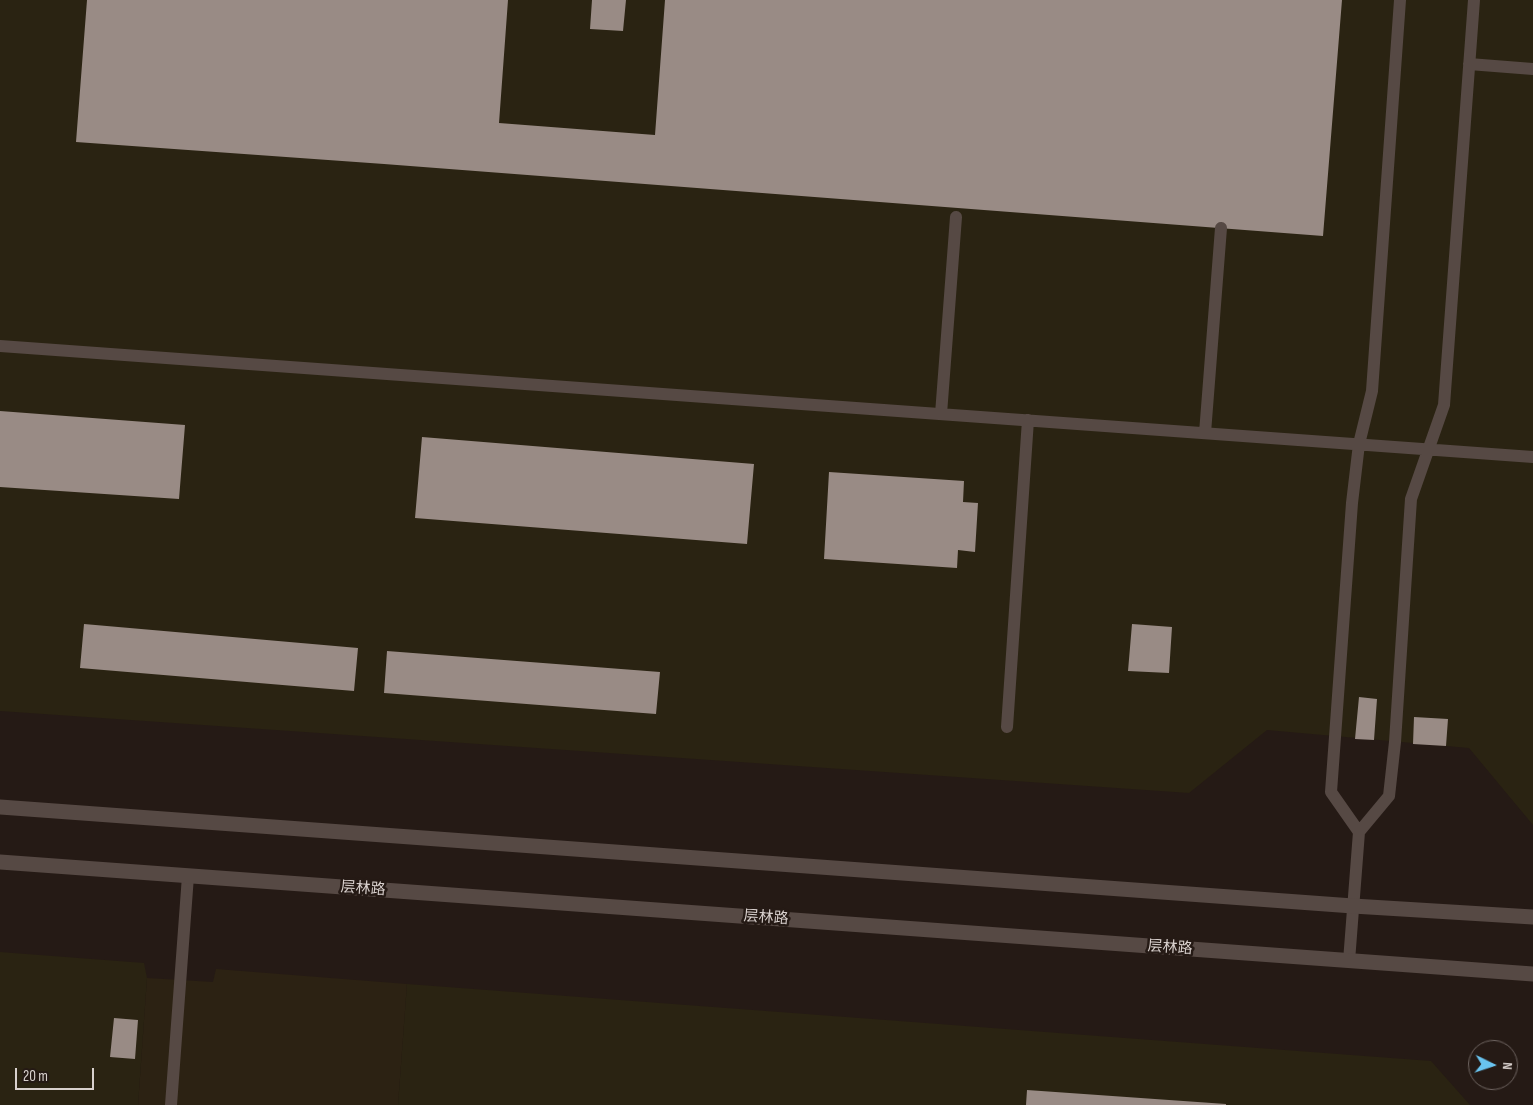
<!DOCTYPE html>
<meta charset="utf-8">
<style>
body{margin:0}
#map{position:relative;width:1533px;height:1105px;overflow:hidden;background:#251a15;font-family:"Sofia Sans Condensed",sans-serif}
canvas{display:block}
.north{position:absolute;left:1468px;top:1040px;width:50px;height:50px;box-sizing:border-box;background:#251a15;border:1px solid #6d635f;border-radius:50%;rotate:94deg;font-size:14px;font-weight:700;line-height:20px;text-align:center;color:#d8d0cd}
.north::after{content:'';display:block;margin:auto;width:18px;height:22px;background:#69c4f0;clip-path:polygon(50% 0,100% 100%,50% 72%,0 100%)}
.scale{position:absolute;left:15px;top:1068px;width:79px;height:22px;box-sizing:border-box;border:2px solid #d8d0cd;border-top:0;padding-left:6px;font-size:15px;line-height:18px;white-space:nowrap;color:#d8d0cd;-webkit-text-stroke:4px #251a15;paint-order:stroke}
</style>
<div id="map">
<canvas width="1533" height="1105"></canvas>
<div class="north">N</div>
<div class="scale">20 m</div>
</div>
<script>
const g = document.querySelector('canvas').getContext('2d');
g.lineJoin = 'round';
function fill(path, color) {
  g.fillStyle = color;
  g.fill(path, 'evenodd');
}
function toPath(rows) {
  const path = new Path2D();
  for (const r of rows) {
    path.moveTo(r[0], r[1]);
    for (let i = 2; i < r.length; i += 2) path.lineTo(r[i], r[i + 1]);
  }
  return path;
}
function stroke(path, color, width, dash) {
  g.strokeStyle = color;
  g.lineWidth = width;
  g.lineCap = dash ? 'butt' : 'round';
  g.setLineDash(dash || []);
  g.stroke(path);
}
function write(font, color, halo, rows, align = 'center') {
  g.font = font + ' "Sofia Sans Condensed","Noto Sans SC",sans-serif';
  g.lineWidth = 5;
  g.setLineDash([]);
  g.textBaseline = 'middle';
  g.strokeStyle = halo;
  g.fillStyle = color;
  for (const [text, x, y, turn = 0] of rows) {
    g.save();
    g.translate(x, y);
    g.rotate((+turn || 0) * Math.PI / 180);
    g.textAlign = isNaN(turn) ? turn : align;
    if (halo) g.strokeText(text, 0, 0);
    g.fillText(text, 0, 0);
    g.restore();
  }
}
fill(toPath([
 [216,969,407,984,398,1105,138,1105,147,978,213,982]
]), '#2c2213');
fill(toPath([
 [0,0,1533,0,1533,825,1469,748,1267,730,1189,793,0,711],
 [0,952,144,963,147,978,138,1105,0,1105],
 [407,984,1431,1061,1470,1105,398,1105]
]), '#2a2312');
fill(toPath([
 [87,0,508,0,499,123,655,135,665,0,1342,0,1323,236,384,164,76,142],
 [592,0,626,0,623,31,590,29],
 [0,411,185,425,179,499,0,487],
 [422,437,754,464,747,544,415,518],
 [829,472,964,481,963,502,978,503,975,552,958,550,957,568,824,559],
 [84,624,358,648,354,691,80,668],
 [1132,624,1172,627,1169,673,1128,671],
 [387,651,660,672,656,714,384,693],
 [1359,697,1377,699,1374,740,1355,739],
 [1414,717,1448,719,1446,746,1413,744],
 [114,1018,138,1020,135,1059,110,1057],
 [1027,1090,1226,1104,1226,1105,1026,1105]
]), '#998b85');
stroke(toPath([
 [1469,64,1533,69],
 [0,346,1533,457],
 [941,414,956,217],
 [1205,433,1221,228],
 [1007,727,1028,420],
 [1359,832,1331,792,1352,503,1359,444,1372,391,1400,0],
 [1349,961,1359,832,1389,796,1395,742,1411,499,1444,405,1474,0],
 [171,1105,188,876]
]), '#564944', 12);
stroke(toPath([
 [0,807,1353,906,1533,917],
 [0,862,1533,974]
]), '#564944', 15);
write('15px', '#d8d0cd', '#251a15', [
 ["层林路",363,889,4],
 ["层林路",766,918,4],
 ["层林路",1170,948,4]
]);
</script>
